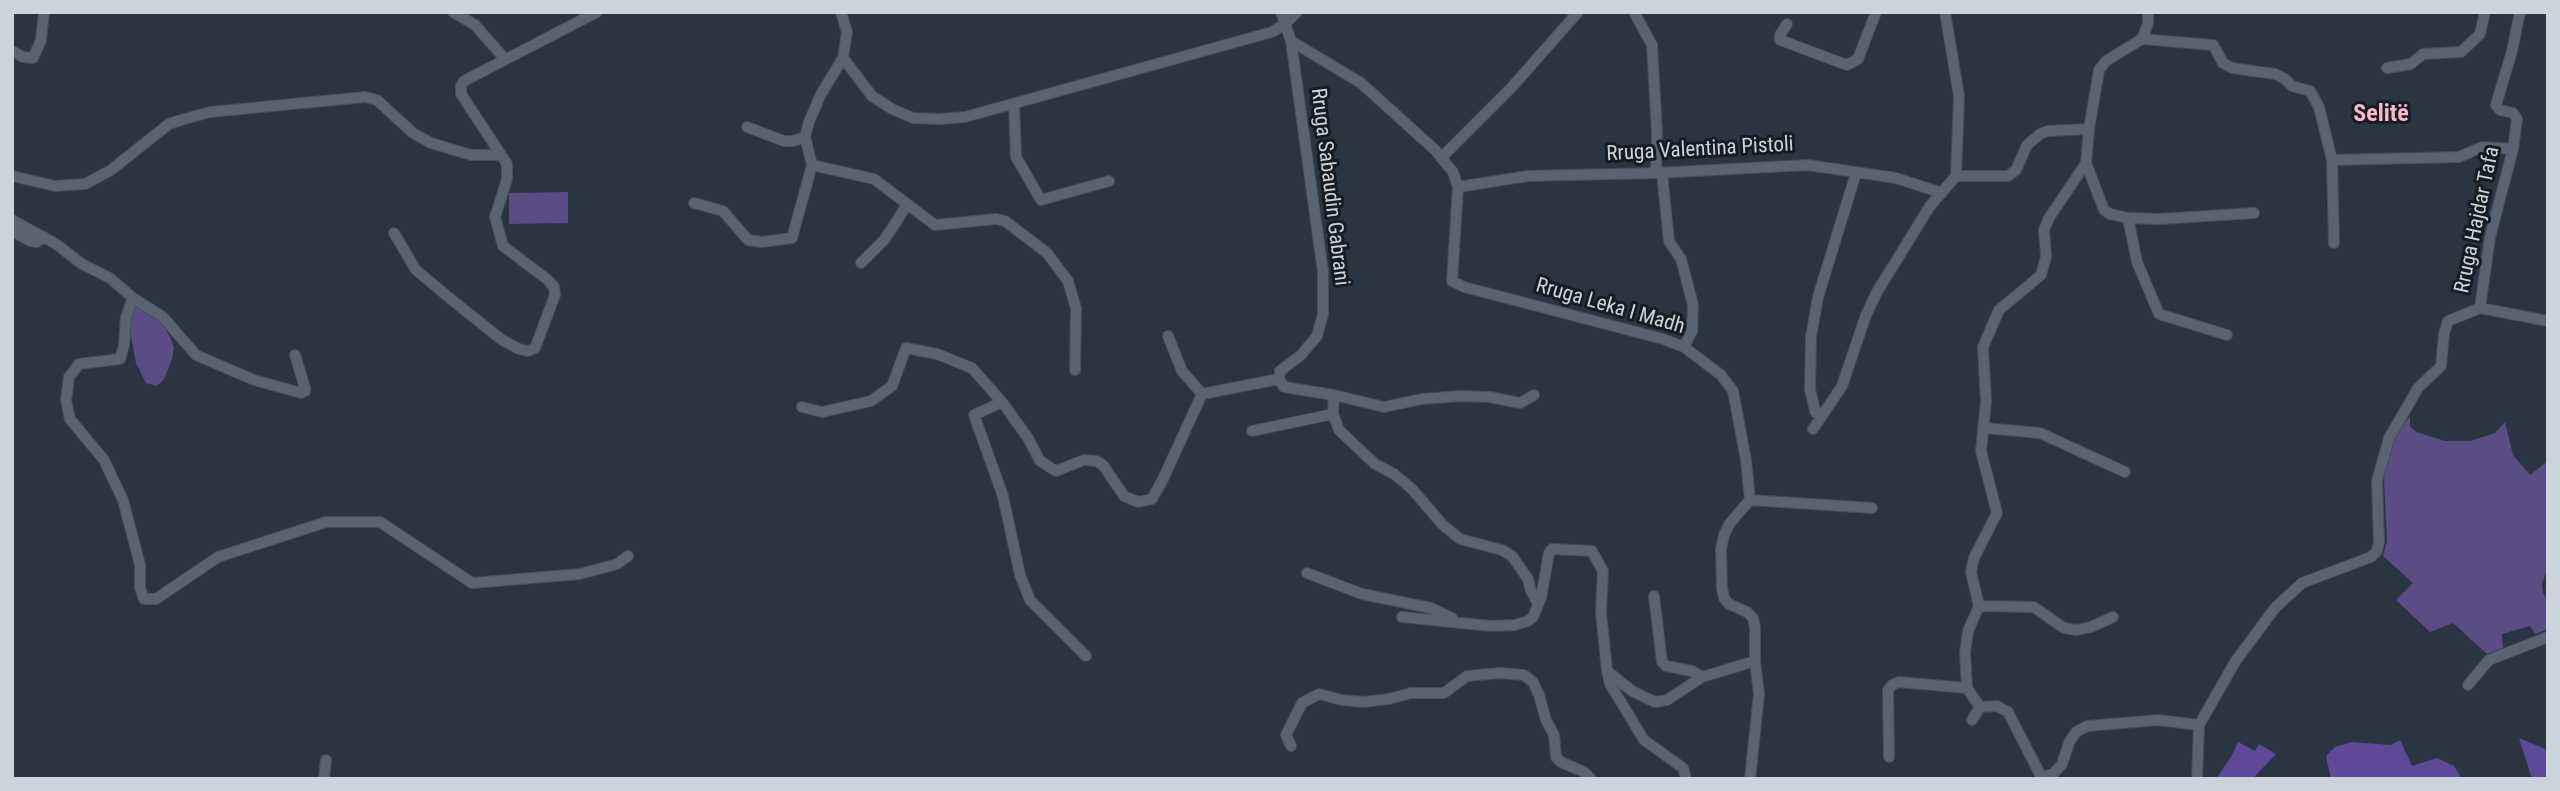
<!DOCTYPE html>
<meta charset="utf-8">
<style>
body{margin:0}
#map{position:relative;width:2560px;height:791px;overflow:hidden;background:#2a3542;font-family:"Roboto Condensed",sans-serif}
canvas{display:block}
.frame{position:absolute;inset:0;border:14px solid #cbd3db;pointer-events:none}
</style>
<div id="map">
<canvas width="2560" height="791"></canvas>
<div class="frame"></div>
</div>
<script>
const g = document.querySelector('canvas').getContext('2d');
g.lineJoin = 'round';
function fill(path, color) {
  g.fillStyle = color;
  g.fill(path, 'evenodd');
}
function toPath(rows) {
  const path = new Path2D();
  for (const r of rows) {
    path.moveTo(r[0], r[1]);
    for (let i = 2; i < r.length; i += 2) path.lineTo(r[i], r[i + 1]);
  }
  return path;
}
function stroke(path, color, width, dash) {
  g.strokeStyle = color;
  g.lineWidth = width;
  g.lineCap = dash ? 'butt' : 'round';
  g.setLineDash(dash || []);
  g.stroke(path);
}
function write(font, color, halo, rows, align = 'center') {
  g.font = font + ' "Roboto Condensed",sans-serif';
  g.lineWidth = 6;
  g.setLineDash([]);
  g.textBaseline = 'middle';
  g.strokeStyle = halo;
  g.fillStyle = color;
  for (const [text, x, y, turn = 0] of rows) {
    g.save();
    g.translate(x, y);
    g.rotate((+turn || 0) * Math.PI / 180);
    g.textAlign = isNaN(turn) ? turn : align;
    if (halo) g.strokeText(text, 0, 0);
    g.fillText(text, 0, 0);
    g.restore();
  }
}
fill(toPath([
 [568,192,568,223,509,224,509,193],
 [135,303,161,321,171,339,174,348,172,359,164,379,157,386,146,383,136,363,128,320],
 [2410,416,2410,426,2416,432,2445,441,2470,441,2495,433,2505,422,2513,455,2530,475,2548,461,2548,568,2542,583,2543,593,2548,602,2548,629,2535,634,2530,626,2502,634,2503,648,2487,654,2453,623,2430,632,2396,600,2413,583,2383,556,2387,541,2384,479,2393,438]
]), '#5b4c85');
fill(toPath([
 [2519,738,2548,750,2548,779,2532,779],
 [2400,740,2412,766,2437,758,2454,766,2462,779,2331,779,2326,756,2335,747,2351,742,2391,745],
 [2238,742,2255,751,2259,744,2276,754,2255,776,2256,779,2216,779,2232,755]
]), '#604899');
const minor = toPath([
 [453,12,475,25,505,59],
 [1634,12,1652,45,1657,133,1656,173],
 [1945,12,1959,96,1956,176],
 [1787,24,1780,35,1780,40,1847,65,1858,59,1876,12],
 [2142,39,2213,45,2223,63,2232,68,2275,74,2285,79,2292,86,2310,91,2319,107,2332,160,2334,243],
 [1291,41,1361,83,1435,150,1453,172,1458,187,1452,281,1464,287,1663,339,1684,347,1721,375,1733,391,1746,460,1750,500,1730,523,1724,535,1721,549,1722,588,1724,598,1729,604,1747,612,1753,618,1755,628,1755,661,1759,694,1750,779],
 [12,51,23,57,33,58,41,40,44,12],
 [843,58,872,96,892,109,913,118,939,119,965,117,1272,32,1285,24,1297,12],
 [2387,68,2411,64,2423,54,2461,52,2480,34,2485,12],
 [1014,105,1016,157,1041,200,1109,181],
 [747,127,784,141,793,141,805,137],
 [1442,157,1512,87,1578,12],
 [2332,160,2459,157,2482,147,2513,149],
 [2086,163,2104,210,2110,214,2128,218,2160,219,2254,213],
 [812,165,874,179,935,225,996,219,1005,221,1047,253,1068,281,1076,308,1075,370],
 [1662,173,1669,241,1681,259,1693,305,1692,331,1684,347],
 [12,176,55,186,85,184,111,170,169,124,181,120,210,112,365,97,377,100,413,133,431,143,471,155,500,155],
 [1956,176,2008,176,2016,170,2027,145,2040,134,2048,131,2089,129],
 [1458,187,1528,176,1656,173,1808,165,1896,178,1942,193],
 [694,203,723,211,748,240,761,242,792,238,812,165,805,137,809,122,821,94,843,58,847,32,841,12],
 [2128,218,2137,262,2159,314,2227,335],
 [12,220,56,244,82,264,110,278,133,298,163,317,196,355,254,380,301,393,305,391,305,388,295,355],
 [12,231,30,241,37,242,44,237],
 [394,233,416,270,452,300,502,340,519,349,528,351,535,348,555,295,554,287,548,280,503,246,495,217,507,179,507,164,461,94,461,86,464,81,597,12],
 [861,263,885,239,907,205],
 [133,298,126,317,124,345,120,359,79,364,69,377,66,400,70,419,104,460,123,500,140,565,140,588,144,599,156,599,218,557,326,522,380,522,472,583,580,574,617,564,628,556],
 [2480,308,2490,237,2513,149,2517,119,2513,113,2500,110,2496,105,2512,51,2520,12],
 [1168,336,1182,371,1202,394],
 [1279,379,1280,371,1301,355,1317,336,1323,314,1323,272,1291,41,1281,12],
 [1279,379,1284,387,1334,395,1384,407,1422,399,1460,396,1490,397,1520,403,1534,395],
 [1202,394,1279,379],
 [1334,395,1333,414,1339,430,1375,464,1394,474,1412,489,1442,524,1460,539,1502,550,1512,556,1528,579,1531,591,1538,604],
 [1002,402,974,415,1003,496,1020,575,1030,600,1086,656],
 [802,407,822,412,871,401,892,386,906,348,937,354,972,368,1002,402,1028,438,1040,461,1056,471,1084,460,1096,461,1103,465,1124,496,1138,502,1152,499,1163,479,1202,394],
 [1820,417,1815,411,1810,389,1811,337,1818,297,1856,173],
 [1984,428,2040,433,2125,472],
 [1813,429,1842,386,1866,315,1877,292,1930,206,1956,176],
 [1252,431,1333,414],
 [1750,500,1872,508],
 [1307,573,1362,594,1431,608,1452,618],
 [1654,596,1662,662,1666,666,1692,671,1702,677],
 [1979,606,2034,607,2064,628,2077,630,2091,627,2113,617],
 [1402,617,1491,626,1515,625,1528,621,1533,617,1541,598,1549,553,1552,549,1592,551,1603,571,1601,612,1607,671,1632,691,1655,702,1667,700,1702,677,1755,661],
 [1607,671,1610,684,1644,740,1683,768,1686,779],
 [2468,685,2489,660,2548,637],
 [1980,707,1997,706,2008,712,2042,778,2054,773,2062,764,2069,743,2076,732,2087,726,2158,720,2199,725],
 [1972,720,1980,707,1967,688,1965,653,1968,631,1979,606,1971,572,1974,558,1997,513,1981,451,1986,401,1983,347,1999,310,2041,275,2046,257,2044,230,2049,218,2086,163,2089,129,2099,70,2106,61,2142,39,2148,24,2148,12],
 [1291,746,1286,735,1302,703,1319,694,1342,700,1363,702,1389,699,1411,693,1444,693,1467,676,1500,673,1524,675,1533,682,1539,695,1546,720,1554,735,1556,757,1561,762,1584,772,1591,779],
 [1889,757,1888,690,1892,685,1899,682,1967,688],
 [324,779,326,760],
 [2197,779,2199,725,2235,662,2275,608,2302,583,2371,557,2377,551,2379,542,2377,481,2389,438,2418,388,2441,366,2444,334,2448,321,2480,308,2548,321]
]);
stroke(minor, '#46505a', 12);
stroke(minor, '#586472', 10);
write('21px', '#cbd3db', '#171c22', [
 ["Rruga Valentina Pistoli",1700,150,-3],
 ["Rruga Sabaudin Gabrani",1329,187,83],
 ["Rruga Hajdar Tafa",2478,220,-78],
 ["Rruga Leka I Madh",1610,307,16]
]);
write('bold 24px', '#fcb9cc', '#171c22', [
 ["Selitë",2381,115]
]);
</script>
